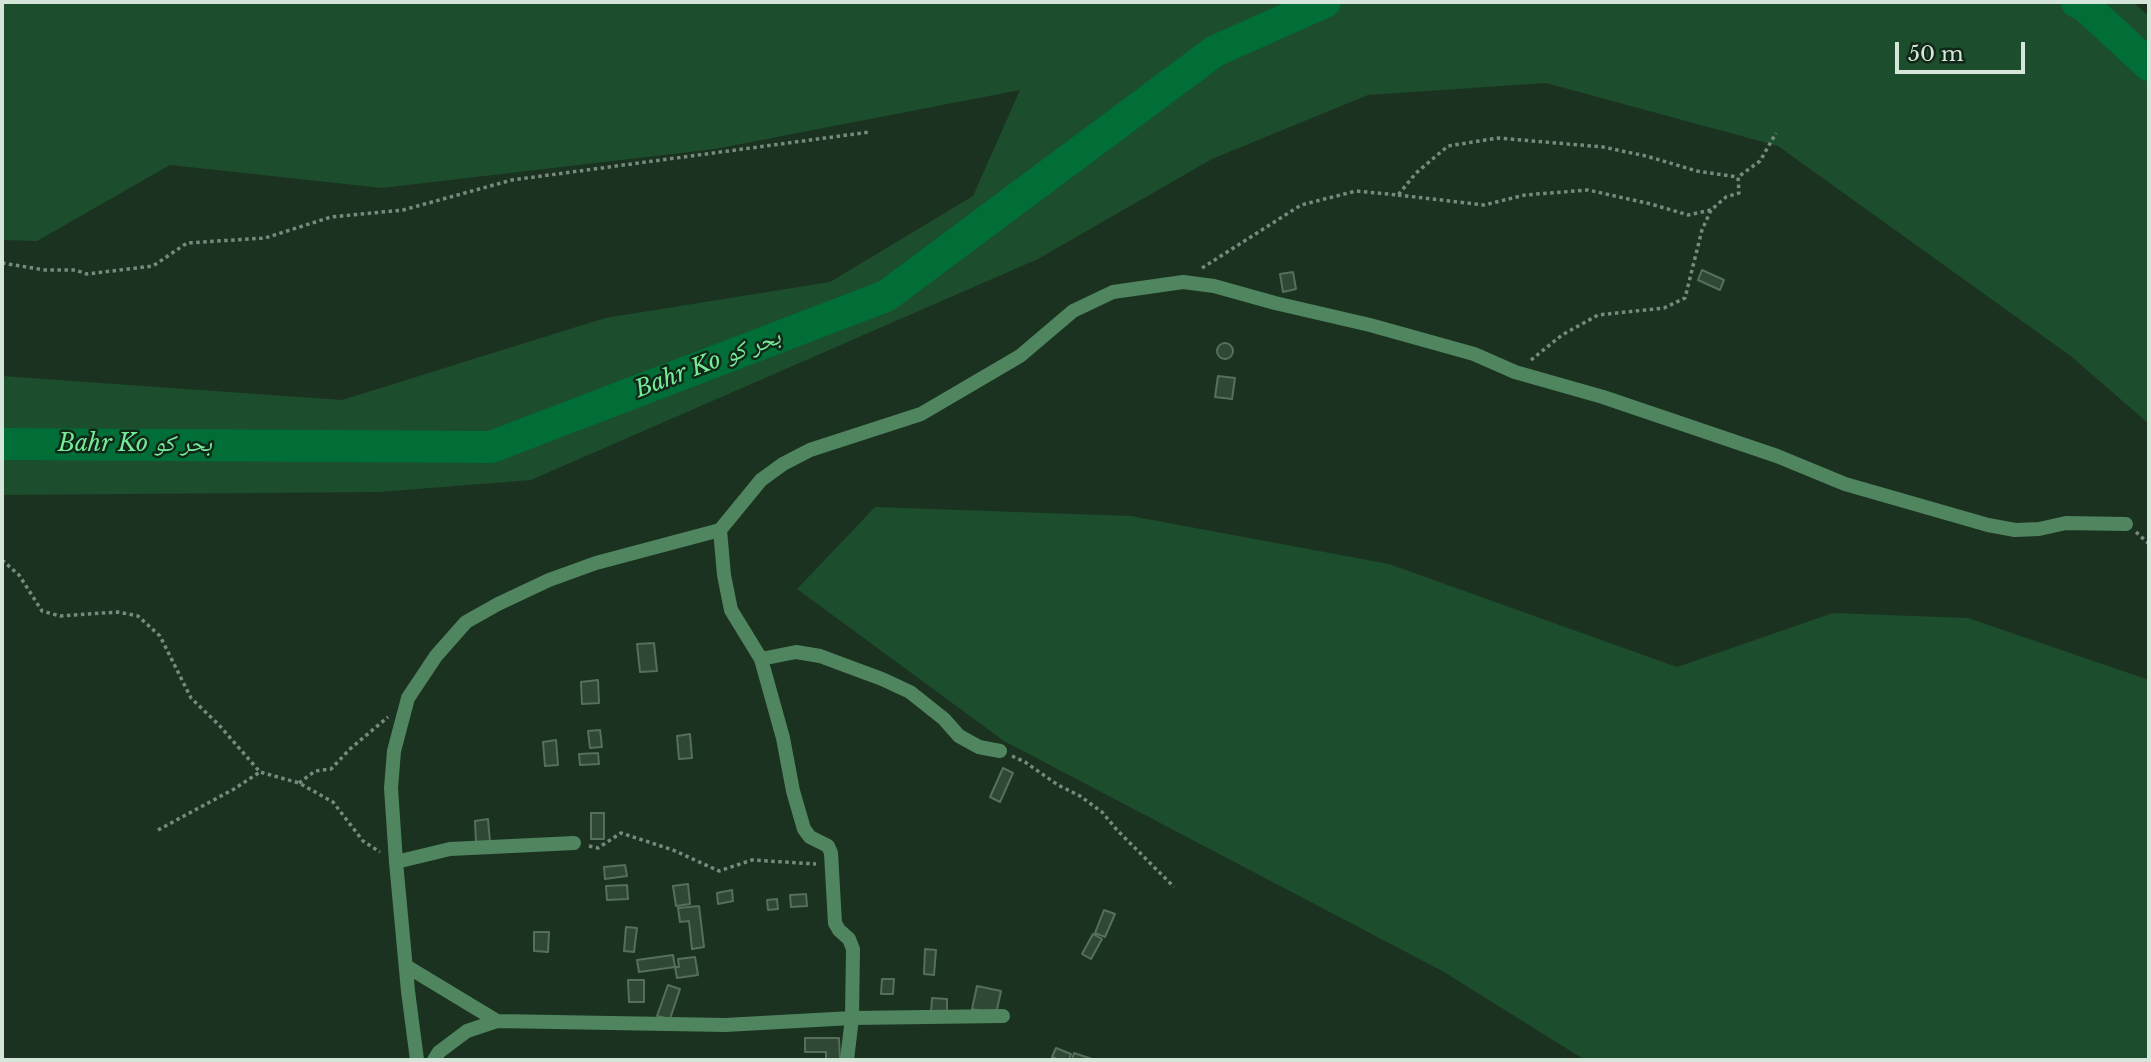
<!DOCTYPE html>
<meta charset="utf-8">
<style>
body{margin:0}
#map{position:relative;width:2151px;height:1062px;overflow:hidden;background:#1b3221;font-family:"Libre Baskerville",serif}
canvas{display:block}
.frame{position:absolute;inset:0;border:4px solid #d6e5d9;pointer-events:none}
.scale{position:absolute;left:1895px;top:42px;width:130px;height:32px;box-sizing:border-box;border:4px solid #d6e5d9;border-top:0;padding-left:9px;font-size:21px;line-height:24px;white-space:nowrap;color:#d6e5d9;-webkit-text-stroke:5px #112818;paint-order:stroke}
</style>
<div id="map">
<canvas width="2151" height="1062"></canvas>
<div class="frame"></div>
<div class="scale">50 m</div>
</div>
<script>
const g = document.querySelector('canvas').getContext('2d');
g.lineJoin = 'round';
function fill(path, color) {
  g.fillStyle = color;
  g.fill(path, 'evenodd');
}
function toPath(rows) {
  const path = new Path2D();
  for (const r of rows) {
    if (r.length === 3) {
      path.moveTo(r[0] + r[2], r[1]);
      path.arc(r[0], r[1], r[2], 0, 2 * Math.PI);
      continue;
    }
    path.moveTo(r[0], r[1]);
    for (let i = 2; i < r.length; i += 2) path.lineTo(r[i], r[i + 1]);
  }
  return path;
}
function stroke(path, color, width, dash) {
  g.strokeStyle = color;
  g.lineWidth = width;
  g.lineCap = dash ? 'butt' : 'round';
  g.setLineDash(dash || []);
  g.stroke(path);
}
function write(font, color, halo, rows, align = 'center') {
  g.font = font + ' "Libre Baskerville","Noto Naskh Arabic",serif';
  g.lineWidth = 5;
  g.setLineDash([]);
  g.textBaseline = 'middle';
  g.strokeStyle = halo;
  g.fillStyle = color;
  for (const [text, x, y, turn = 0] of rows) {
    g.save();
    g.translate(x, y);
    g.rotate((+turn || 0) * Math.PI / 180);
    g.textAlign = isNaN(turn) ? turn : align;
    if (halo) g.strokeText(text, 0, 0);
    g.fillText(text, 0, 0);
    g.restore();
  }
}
fill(toPath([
 [2,2,2133,2,2149,16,2149,424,2072,357,1778,146,1546,83,1368,95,1212,159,1038,259,531,480,380,492,2,495,2,376,342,400,605,318,830,282,973,196,1020,90,715,149,382,188,170,165,37,241,2,240],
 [875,507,1131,516,1389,564,1677,667,1833,613,1968,618,2149,680,2149,1060,1585,1060,1444,972,1004,741,797,589]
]), '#1c4d2c');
stroke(toPath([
 [2077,2,2083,4,2149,65],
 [2,444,491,447,886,296,1215,51,1325,2]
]), '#006e36', 32);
const building = toPath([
 [1702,270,1724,280,1720,290,1698,280,1702,270],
 [1293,272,1296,289,1283,292,1280,274,1293,272],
 [1225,351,8],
 [1218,376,1235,378,1232,399,1215,397,1218,376],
 [654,643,657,671,640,672,637,644,654,643],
 [598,680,599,703,582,704,581,682,598,680],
 [600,730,602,747,590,748,588,731,600,730],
 [690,734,692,758,679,759,677,736,690,734],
 [556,740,558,765,545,766,543,742,556,740],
 [598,753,599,764,580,765,579,754,598,753],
 [1003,768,1013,773,1000,802,990,797,1003,768],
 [591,813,604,813,604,839,591,839,591,813],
 [488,819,490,842,476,843,475,821,488,819],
 [625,865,627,876,605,879,604,867,625,865],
 [688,884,690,904,676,906,673,886,688,884],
 [627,885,628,899,607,900,606,886,627,885],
 [732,890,733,901,718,904,717,893,732,890],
 [806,894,807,906,791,907,790,895,806,894],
 [777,899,778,909,768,910,767,900,777,899],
 [699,906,704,947,692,949,689,921,680,922,678,908,699,906],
 [1104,910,1115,914,1105,937,1095,933,1104,910],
 [626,927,637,928,634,952,624,951,626,927],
 [534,932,549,932,548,952,534,951,534,932],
 [1093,934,1102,939,1091,959,1082,954,1093,934],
 [925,949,936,950,934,975,924,974,925,949],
 [673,955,675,967,639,972,637,960,673,955],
 [695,957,698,975,677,978,675,967,679,967,678,959,695,957],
 [882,979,894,979,893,994,881,994,882,979],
 [628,980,644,980,644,1002,629,1002,628,980],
 [668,985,680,989,670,1019,657,1016,668,985],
 [977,986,1001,991,996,1014,972,1009,977,986],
 [932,998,947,999,947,1013,931,1013,932,998],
 [805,1038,839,1038,840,1060,826,1060,826,1052,805,1052,805,1038],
 [1056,1048,1071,1054,1069,1060,1060,1060,1052,1057,1056,1048],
 [1074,1053,1095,1060,1072,1060,1074,1053]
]);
fill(building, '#2f4735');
stroke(building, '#556f5b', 2);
stroke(toPath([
 [1398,195,1484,205,1525,195,1588,190,1651,204,1688,215,1711,210],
 [2,263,45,270,75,270,87,274,153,266,187,243,265,238,331,217,403,210,512,180,870,132],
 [1202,268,1301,205,1356,191,1398,195,1416,173,1448,146,1498,138,1603,147,1646,156,1697,171,1738,177],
 [1531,360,1562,335,1598,315,1664,308,1685,298,1702,230,1711,210,1726,197,1739,193,1738,177,1760,161,1776,133],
 [2136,532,2149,544],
 [2,560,19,575,42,611,60,616,118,612,138,616,160,636,191,698,219,725,260,772,299,783,333,802,363,841,380,852],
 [1012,756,1025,762,1058,785,1080,796,1102,812,1117,830,1174,887],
 [299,783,315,771,331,769,350,749,388,717],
 [158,830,234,789,260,772],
 [589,846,598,848,621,833,673,850,719,871,752,860,816,864]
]), '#778a7b', 3.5, [3.5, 3.5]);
stroke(toPath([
 [720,530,724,575,731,610,761,659,783,738,793,791,804,829,810,837,828,846,831,853,835,923,839,930,849,939,853,949,852,1018,847,1060],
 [761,659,796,652,820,656,882,679,910,692,944,719,959,736,979,747,1000,751],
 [396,862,450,849,574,843],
 [406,966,497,1021],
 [417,1060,408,991,396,862,391,788,394,751,408,698,436,656,466,622,498,604,549,580,596,563,720,530,761,480,783,464,810,450,921,414,1020,356,1073,311,1113,292,1183,282,1214,286,1275,303,1370,325,1474,354,1515,372,1603,397,1777,456,1845,484,1988,525,2015,530,2039,529,2066,523,2126,524],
 [434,1060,439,1052,467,1031,497,1021,725,1025,852,1018,1003,1016]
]), '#50865f', 14);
write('italic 23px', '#77ea9a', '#112818', [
 ["Bahr Ko بحر كو",708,364,-21],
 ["Bahr Ko بحر كو",135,445]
]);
</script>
